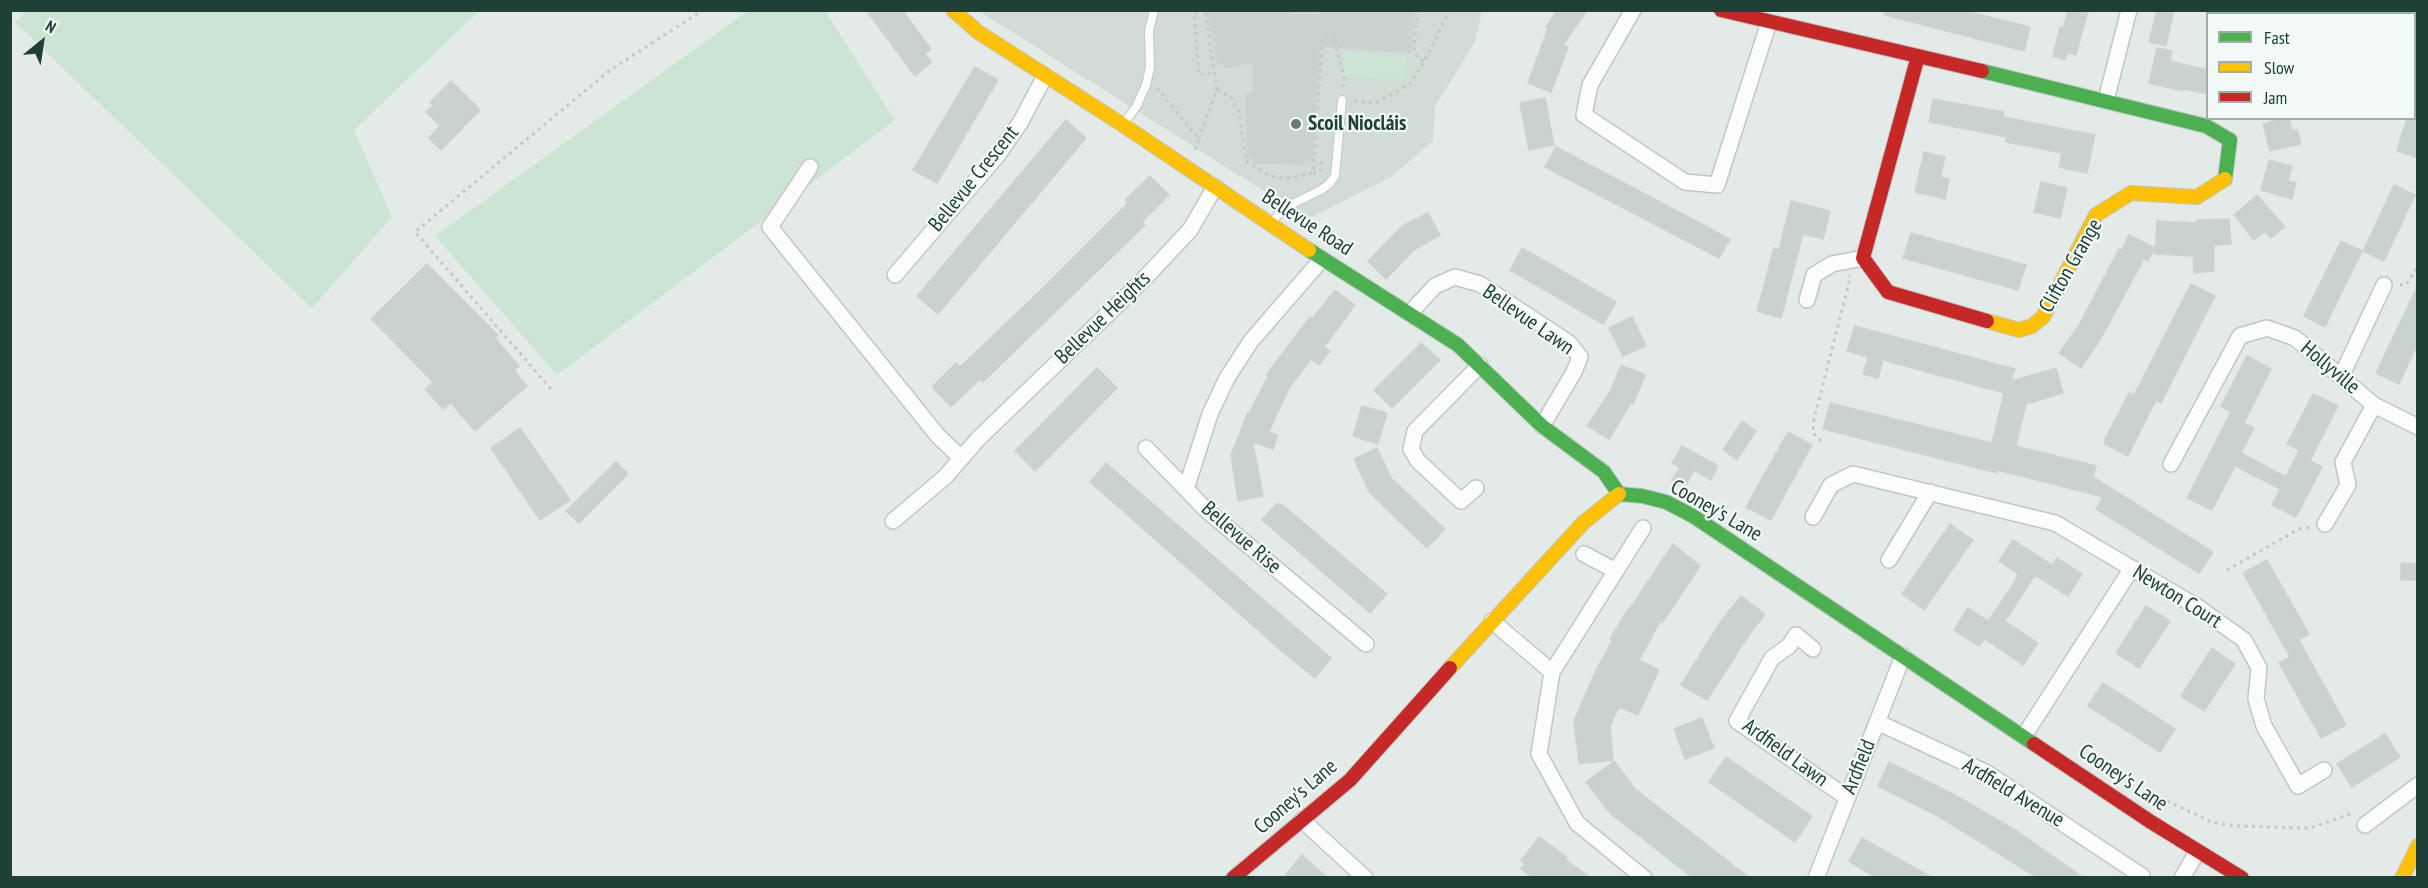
<!DOCTYPE html>
<meta charset="utf-8">
<style>
body{margin:0}
#map{position:relative;width:2428px;height:888px;overflow:hidden;background:#e4eae7;font-family:"PT Sans Narrow",sans-serif}
canvas{display:block}
.frame{position:absolute;inset:0;border:12px solid #1f4037;pointer-events:none}
.legend{position:absolute;left:2206px;top:12px;width:210px;height:108px;box-sizing:border-box;background:#f2f9f6;border:2px solid #9eafaa;margin:0;padding:8px 10px;list-style:none;font-size:18px;color:#1f4037}
.legend li{display:flex;align-items:center;gap:12px;height:30px}
.legend b{width:30px;border:2px solid #9eafaa}
.north{position:absolute;left:12px;top:12px;width:60px;height:60px;-webkit-text-stroke:4px #f2f9f6;paint-order:stroke;rotate:30deg;font-size:16px;font-weight:700;line-height:24px;text-align:center;color:#1f4037}
.north::after{content:'';display:block;margin:auto;width:21px;height:27px;background:#1f4037;clip-path:polygon(50% 0,100% 100%,50% 72%,0 100%)}
</style>
<div id="map">
<canvas width="2428" height="888"></canvas>
<div class="frame"></div>
<ul class="legend">
<li><b style="height:8px;background:#4caf50"></b>Fast</li>
<li><b style="height:8px;background:#ffc107"></b>Slow</li>
<li><b style="height:8px;background:#c62828"></b>Jam</li>
</ul>
<div class="north">N</div>
</div>
<script>
const g = document.querySelector('canvas').getContext('2d');
g.lineJoin = 'round';
function fill(path, color) {
  g.fillStyle = color;
  g.fill(path, 'evenodd');
}
function toPath(rows) {
  const path = new Path2D();
  for (const r of rows) {
    path.moveTo(r[0], r[1]);
    for (let i = 2; i < r.length; i += 2) path.lineTo(r[i], r[i + 1]);
  }
  return path;
}
function stroke(path, color, width, dash) {
  g.strokeStyle = color;
  g.lineWidth = width;
  g.lineCap = dash ? 'butt' : 'round';
  g.setLineDash(dash || []);
  g.stroke(path);
}
function write(font, color, halo, rows, align = 'center') {
  g.font = font + ' "PT Sans Narrow",sans-serif';
  g.lineWidth = 4.5;
  g.setLineDash([]);
  g.textBaseline = 'middle';
  g.strokeStyle = halo;
  g.fillStyle = color;
  for (const [text, x, y, turn = 0] of rows) {
    g.save();
    g.translate(x, y);
    g.rotate((+turn || 0) * Math.PI / 180);
    g.textAlign = isNaN(turn) ? turn : align;
    if (halo) g.strokeText(text, 0, 0);
    g.fillText(text, 0, 0);
    g.restore();
  }
}
fill(toPath([
 [979,11,1482,11,1475,42,1435,106,1433,141,1391,177,1308,219]
]), '#d1dcd7');
fill(toPath([
 [26,11,26,10,479,11,354,130,392,217,312,308,15,22],
 [748,11,825,11,895,120,557,375,435,236],
 [1344,52,1407,56,1405,80,1342,75]
]), '#cce5d3');
const building = toPath([
 [866,10,902,10,931,49,925,54,932,62,915,76,866,10],
 [1207,10,1291,10,1291,14,1320,15,1321,10,1414,10,1411,53,1320,46,1312,161,1305,160,1304,165,1254,163,1254,158,1247,158,1246,93,1253,93,1253,63,1227,67,1218,64,1207,10],
 [1557,10,1587,10,1563,45,1568,47,1551,92,1528,83,1548,28,1546,27,1557,10],
 [1885,10,1961,10,2030,27,2024,51,1885,15,1885,10],
 [2068,10,2088,10,2076,55,2067,53,2065,60,2053,56,2060,27,2063,28,2068,10],
 [2157,10,2174,10,2166,46,2149,42,2157,10],
 [2157,48,2172,51,2170,61,2208,70,2208,94,2183,89,2183,91,2149,83,2157,48],
 [975,67,998,80,937,183,913,170,975,67],
 [451,81,480,110,441,150,429,138,440,126,426,112,433,105,430,102,451,81],
 [2415,95,2418,95,2418,158,2397,151,2407,118,2415,118,2415,95],
 [1545,98,1554,145,1529,150,1520,103,1545,98],
 [1933,99,2004,112,2003,117,2095,135,2087,173,2059,167,2062,153,2006,142,2007,137,1929,122,1933,99],
 [2284,118,2289,118,2292,131,2297,129,2301,144,2270,151,2263,124,2284,118],
 [1066,120,1086,138,938,314,917,296,1066,120],
 [1556,147,1730,239,1719,258,1545,167,1556,147],
 [1924,152,1945,157,1940,177,1949,179,1945,199,1915,192,1924,152],
 [2269,160,2292,166,2288,181,2296,183,2292,199,2261,190,2269,160],
 [1150,176,1169,195,1142,222,1145,225,983,382,980,379,951,407,932,387,956,363,960,367,1044,287,1128,203,1125,200,1150,176],
 [2041,182,2067,188,2060,218,2034,212,2041,182],
 [2394,185,2415,195,2384,261,2363,251,2394,185],
 [2257,195,2285,227,2271,238,2265,231,2254,240,2234,215,2257,195],
 [1791,201,1830,211,1823,239,1803,234,1781,318,1757,311,1774,248,1779,250,1791,201],
 [1428,213,1440,235,1414,250,1386,279,1368,261,1402,226,1428,213],
 [2229,219,2231,244,2214,245,2214,271,2194,273,2193,256,2155,254,2157,221,2197,223,2197,220,2229,219],
 [1911,233,2026,265,2018,290,1903,258,1911,233],
 [2129,235,2155,248,2148,261,2144,259,2100,340,2081,368,2059,353,2079,325,2119,249,2122,250,2129,235],
 [2341,241,2362,251,2325,327,2304,316,2341,241],
 [1522,248,1616,302,1603,324,1510,270,1522,248],
 [427,264,498,335,495,338,519,366,514,370,527,386,475,431,451,403,443,409,425,389,433,382,371,319,427,264],
 [2191,284,2215,296,2161,403,2156,400,2128,456,2105,444,2105,439,2129,393,2134,395,2191,284],
 [2418,285,2418,343,2399,384,2376,373,2418,285],
 [1335,290,1355,305,1324,347,1330,351,1319,365,1311,359,1289,388,1269,432,1278,435,1273,449,1253,442,1263,496,1238,501,1231,455,1248,412,1248,415,1268,376,1266,375,1310,317,1312,319,1335,290],
 [1632,317,1646,346,1623,356,1609,328,1632,317],
 [1855,326,2015,369,2011,381,2056,368,2063,393,2026,404,2016,446,2096,466,2093,477,2213,552,2199,573,2096,509,2103,497,1997,470,1997,473,1823,429,1830,403,1992,443,2004,393,1883,360,1878,378,1863,374,1868,357,1847,351,1855,326],
 [1421,343,1440,360,1392,408,1374,390,1421,343],
 [2247,356,2271,369,2244,423,2254,428,2241,453,2286,477,2299,450,2287,444,2313,394,2338,406,2310,461,2322,467,2296,517,2272,505,2280,489,2235,466,2212,510,2187,498,2231,412,2221,406,2247,356],
 [1621,365,1645,375,1633,404,1631,403,1609,439,1587,426,1611,390,1621,365],
 [1097,368,1117,388,1035,471,1015,451,1097,368],
 [1362,406,1387,413,1378,444,1353,436,1362,406],
 [1742,421,1756,431,1737,460,1723,450,1742,421],
 [520,428,570,500,540,520,491,448,520,428],
 [1788,432,1812,445,1771,520,1746,507,1788,432],
 [1682,446,1718,466,1711,480,1694,470,1685,487,1672,480,1680,467,1672,463,1682,446],
 [1377,448,1392,479,1445,529,1427,548,1369,492,1354,459,1377,448],
 [616,462,628,474,579,523,566,511,616,462],
 [1106,463,1331,658,1315,678,1285,654,1090,482,1106,463],
 [1276,504,1281,504,1290,511,1387,594,1370,613,1262,520,1276,504],
 [1950,524,1973,540,1924,610,1902,594,1950,524],
 [2013,540,2052,565,2057,558,2082,574,2068,596,2035,575,2005,621,2038,643,2023,665,1985,639,1979,646,1954,630,1968,608,1988,621,2013,585,2018,574,1999,561,2013,540],
 [1673,544,1700,566,1662,623,1660,622,1639,660,1659,670,1638,715,1619,707,1610,726,1613,760,1579,764,1574,721,1597,668,1612,641,1610,639,1628,609,1629,610,1673,544],
 [2267,560,2309,634,2299,640,2346,725,2321,738,2279,663,2290,657,2243,573,2267,560],
 [2401,563,2418,564,2418,580,2401,580,2401,563],
 [1741,596,1765,614,1749,635,1707,700,1681,685,1721,621,1741,596],
 [2146,606,2170,621,2139,668,2116,653,2146,606],
 [2212,648,2235,664,2204,711,2181,696,2212,648],
 [2103,683,2175,729,2160,752,2088,706,2103,683],
 [1702,718,1714,748,1685,759,1674,729,1702,718],
 [2385,734,2400,757,2352,787,2337,764,2385,734],
 [1726,757,1812,816,1795,842,1709,782,1726,757],
 [1614,761,1635,789,1750,878,1693,878,1611,814,1586,782,1614,761],
 [1889,762,1955,795,2017,831,2084,878,2038,878,1938,816,1878,786,1889,762],
 [1539,837,1567,857,1565,859,1591,878,1533,878,1521,869,1525,864,1521,861,1539,837],
 [1862,838,1890,854,1933,878,1878,878,1863,870,1849,861,1862,838],
 [1302,855,1328,878,1283,878,1302,855]
]);
fill(building, '#cad2cf');
stroke(building, '#cdd3d0', 1.5);
const lane = toPath([
 [1125,122,1136,107,1146,85,1150,68,1149,31,1154,10],
 [1272,223,1282,209,1321,190,1329,184,1335,176,1342,100]
]);
const street = toPath([
 [1633,10,1590,85,1584,115,1685,182,1717,185,1769,22],
 [2106,100,2129,10],
 [810,167,770,227,938,436,961,458],
 [1322,259,1251,341,1227,378,1210,414,1186,489,1205,509,1366,644],
 [895,275,997,156,1020,123,1045,76],
 [1807,300,1814,275,1832,264,1863,258],
 [1410,313,1435,286,1455,277,1480,284,1569,343,1580,357,1574,372,1542,426],
 [2341,377,2384,285],
 [1146,448,1186,489],
 [2171,464,2240,336,2267,328,2295,338,2374,405,2418,427],
 [1476,488,1461,501,1418,461,1411,449,1415,431,1480,365],
 [1813,517,1831,485,1853,474,2055,523,2199,608,2244,640,2259,668,2256,699,2264,726,2298,786,2324,770],
 [893,521,945,477,978,439,1142,281,1190,230,1215,187],
 [2325,524,2348,485,2343,462,2374,405],
 [1643,528,1552,672,1539,754,1577,823,1644,878],
 [1584,554,1616,571],
 [1889,560,1930,492],
 [1492,621,1552,672],
 [1813,649,1796,635,1789,646,1772,658,1737,721,1846,797],
 [1877,722,1987,773,2142,876],
 [2024,736,2132,568],
 [1302,820,1365,878],
 [2365,825,2418,785],
 [1816,878,1903,656],
 [2182,878,2197,852]
]);
const fast = toPath([
 [2404,10,2411,14],
 [1982,71,2206,126,2230,140,2225,179],
 [1309,250,1458,345,1542,426,1604,472,1619,494],
 [1619,494,1642,496,1666,502,1693,516,2034,744]
]);
const slow = toPath([
 [953,10,978,32,1123,125,1309,250],
 [1987,321,2019,330,2032,326,2043,317,2096,215,2131,193,2197,197,2225,179],
 [1450,668,1583,523,1619,494],
 [2402,878,2418,846]
]);
const jam = toPath([
 [1721,10,1982,71],
 [1918,56,1863,258,1888,292,1987,321],
 [2034,744,2151,822,2242,878],
 [1233,878,1350,780,1450,668]
]);
stroke(lane, '#c1c7c4', 10);
stroke(street, '#c1c7c4', 18);
stroke(fast, '#bfc8c4', 16);
stroke(slow, '#bfc8c4', 16);
stroke(jam, '#bfc8c4', 16);
stroke(toPath([
 [1417,10,1414,53,1424,62],
 [1304,11,1304,10],
 [1205,12,1194,13,1199,75,1214,73],
 [1157,88,1199,139,1195,150],
 [1217,90,1231,97,1239,112,1246,161,1270,176,1289,178,1313,173,1323,36,1336,37,1336,48,1344,76,1343,89],
 [1354,101,1376,103,1410,84,1424,62,1450,10],
 [1199,139,1217,90,1205,10],
 [1313,173,1320,172,1322,159],
 [2400,285,2406,285,2418,266],
 [551,389,415,232,609,71,703,10],
 [1821,441,1813,433,1814,419,1849,283,1849,275],
 [2227,570,2299,529,2312,527],
 [2167,801,2212,822,2236,826,2310,828,2353,813]
]), '#c0cac7', 3, [3, 4.5]);
stroke(lane, '#fbfcfb', 8);
stroke(street, '#fbfcfb', 15);
stroke(fast, '#4caf50', 14);
stroke(slow, '#ffc107', 14);
stroke(jam, '#c62828', 14);
for (const [x, y, r, color] of [
 [1296,124,6,"#647c75"]
]) {
  const dot = new Path2D();
  dot.arc(x, y, r, 0, 2 * Math.PI);
  g.fillStyle = color;
  g.fill(dot);
  stroke(dot, '#f2f9f6', 2);
}
write('bold 21px', '#1f4037', '#f2f9f6', [
 ["Scoil Niocláis",1308,124]
], 'left');
write('21px', '#1f4037', '#f2f9f6', [
 ["Bellevue Crescent",974,179,-51],
 ["Bellevue Road",1307,223,33],
 ["Clifton Grange",2071,266,-60],
 ["Bellevue Heights",1103,318,-44],
 ["Bellevue Lawn",1528,320,35],
 ["Hollyville",2330,368,40],
 ["Cooney's Lane",1716,511,30],
 ["Bellevue Rise",1241,538,41],
 ["Newton Court",2177,597,32],
 ["Ardfield Lawn",1785,753,36],
 ["Ardfield",1859,767,-68],
 ["Cooney's Lane",2123,778,34],
 ["Ardfield Avenue",2013,793,31],
 ["Cooney's Lane",1296,797,-41]
]);
</script>
